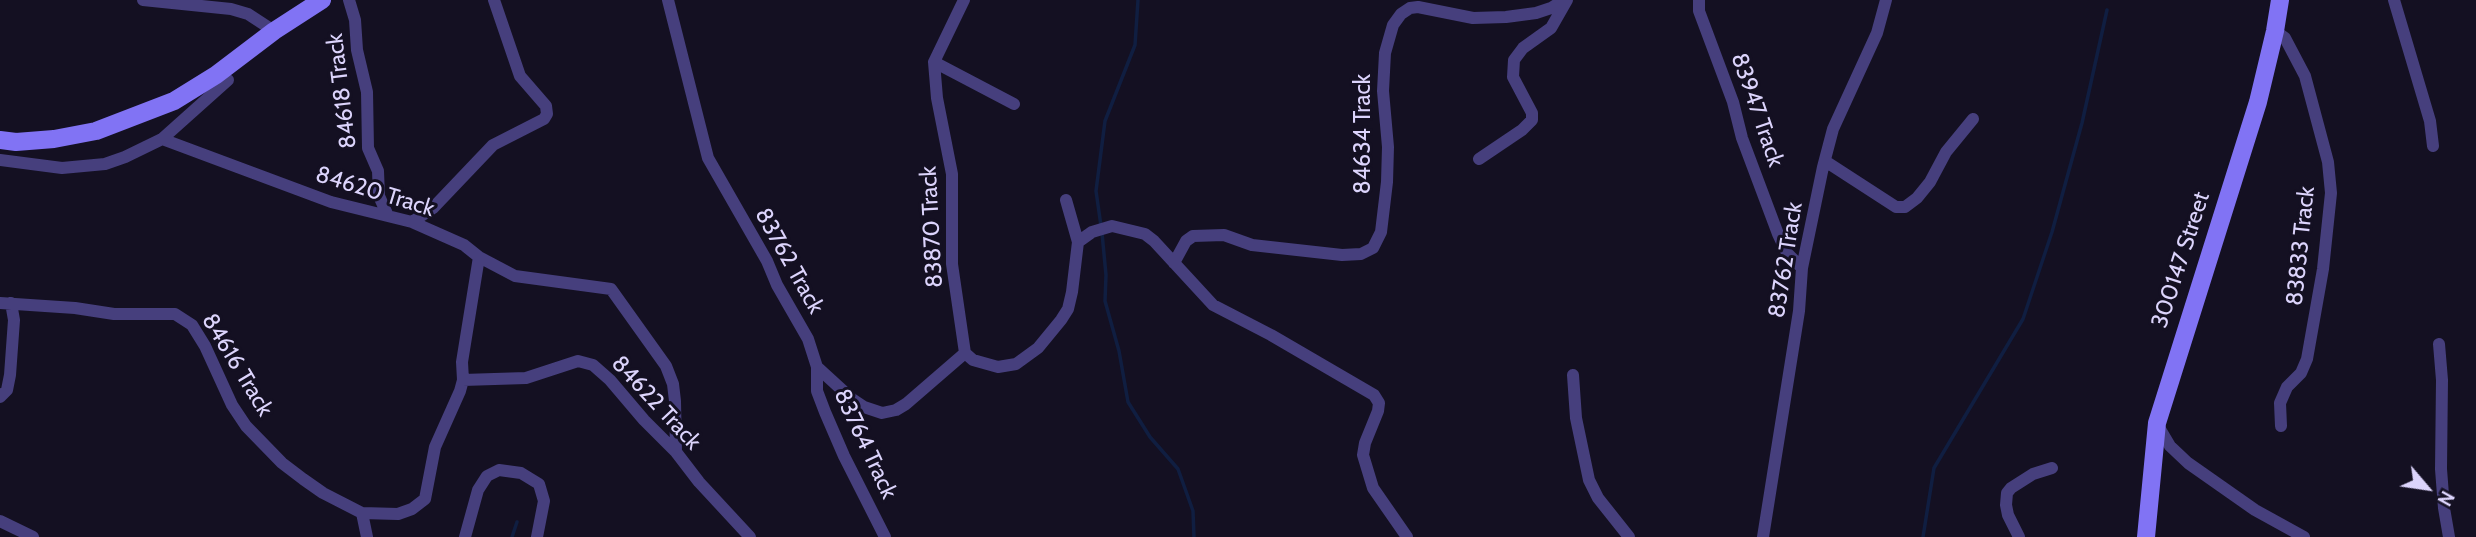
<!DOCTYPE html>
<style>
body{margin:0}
#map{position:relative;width:2476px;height:537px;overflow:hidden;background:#141022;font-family:Cabin,sans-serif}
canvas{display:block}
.north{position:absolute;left:2392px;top:453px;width:70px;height:70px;-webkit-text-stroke:5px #141022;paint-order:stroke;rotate:119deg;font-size:19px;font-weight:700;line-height:28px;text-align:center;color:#dcd4fc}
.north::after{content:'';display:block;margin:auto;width:24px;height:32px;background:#dcd4fc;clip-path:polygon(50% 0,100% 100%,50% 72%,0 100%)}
</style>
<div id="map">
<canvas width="2476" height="537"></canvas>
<div class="north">N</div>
</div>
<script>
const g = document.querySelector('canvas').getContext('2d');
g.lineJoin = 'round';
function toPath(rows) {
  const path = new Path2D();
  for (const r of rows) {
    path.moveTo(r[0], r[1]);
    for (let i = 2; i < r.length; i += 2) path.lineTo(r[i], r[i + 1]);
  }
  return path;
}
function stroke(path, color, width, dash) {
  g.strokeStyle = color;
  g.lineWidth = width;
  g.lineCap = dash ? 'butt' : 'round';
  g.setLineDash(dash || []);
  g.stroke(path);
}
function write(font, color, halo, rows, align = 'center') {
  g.font = font + ' Cabin,sans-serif';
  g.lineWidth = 6;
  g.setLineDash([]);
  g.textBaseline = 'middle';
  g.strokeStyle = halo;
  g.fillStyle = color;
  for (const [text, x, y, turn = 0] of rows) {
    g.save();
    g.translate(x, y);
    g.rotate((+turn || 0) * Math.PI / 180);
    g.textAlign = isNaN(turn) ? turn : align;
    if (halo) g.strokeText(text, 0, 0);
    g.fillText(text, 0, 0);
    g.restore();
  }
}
stroke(toPath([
 [1101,226,1096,191,1105,121,1135,45,1138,0],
 [1102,233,1106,275,1105,301,1119,351,1128,402,1150,437,1178,469,1193,511,1194,537],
 [512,537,517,522],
 [1923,537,1934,468,2023,319,2052,232,2082,123,2107,10]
]), '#101e41', 3.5);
stroke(toPath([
 [143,0,231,9,248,14,274,31],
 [349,0,355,20,357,50,367,92,368,148,378,171,379,196,388,216],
 [668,0,708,158,767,261,777,285,808,339,817,367,852,399,864,407,882,413,896,410,906,404,965,353],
 [964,0,934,62,937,98,952,174,952,264,965,353,973,360,998,367,1016,364,1038,348,1061,320,1068,309,1072,292,1078,242,1066,200],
 [1699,0,1699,11,1733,102,1742,138,1778,234,1787,253,1802,268],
 [2394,0,2430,121,2433,146],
 [2275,31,2285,38,2305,76,2328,162,2331,193,2323,269,2307,359,2301,373,2287,387,2280,403,2281,426],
 [934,62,1014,104],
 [1479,159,1522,130,1532,120,1532,113,1513,77,1514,60,1523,48,1551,28,1567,0],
 [0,160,62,168,105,164,125,157,162,139,228,80],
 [1825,161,1896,207,1905,207,1917,198,1930,182,1946,152,1973,119],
 [412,222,433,208,493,145,544,119,547,114,546,106,520,76,494,0],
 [1078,242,1092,232,1112,226,1145,234,1154,241,1213,305,1271,335,1374,395,1379,403,1378,411,1365,443,1363,455,1373,488,1407,537],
 [479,257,515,276,611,289,666,366,673,384,675,401,676,452],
 [1174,263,1186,241,1193,236,1224,235,1252,245,1342,255,1361,254,1373,248,1381,232,1387,182,1388,147,1383,91,1385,53,1393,25,1401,14,1410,8,1418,7,1473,18,1506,17,1536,13,1551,8,1564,0],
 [0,303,75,308,114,314,175,314,192,325,205,346,232,405,246,426,282,463,303,479,323,493,362,513,398,514,412,509,425,499,435,447,460,391,463,380,462,362,479,257,464,245,412,222,331,202,162,139],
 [2439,344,2442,380,2441,469,2444,508,2449,537],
 [817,367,817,391,825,412,844,456,885,537],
 [1573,375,1576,418,1589,480,1598,498,1629,537],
 [463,380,526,378,578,361,593,365,610,380,644,420,676,452,699,482,750,537],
 [0,397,7,390,10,375,14,320,11,303],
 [2157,424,2170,446,2188,463,2255,510,2304,537],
 [362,513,367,537],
 [0,521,33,537],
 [465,537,478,490,487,476,499,470,521,473,539,484,544,501,537,537],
 [1763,537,1799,311,1802,268,1823,167,1833,129,1877,33,1886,0],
 [2019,537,2008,515,2006,505,2007,493,2011,488,2033,474,2052,468]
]), '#463f7d', 12);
stroke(toPath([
 [0,140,16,142,54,139,96,131,174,101,216,75,274,31,322,0],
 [2146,537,2157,423,2258,102,2275,31,2280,0]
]), '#8173f4', 18);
write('23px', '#dcd4fc', '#141022', [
 ["84618 Track",342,91,-97],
 ["83947 Track",1757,110,71],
 ["84634 Track",1363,134,-90],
 ["84620 Track",375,192,17],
 ["83870 Track",932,227,-93],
 ["83833 Track",2301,246,-84],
 ["83762 Track",1786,260,-81],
 ["300147 Street",2181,260,-72],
 ["83762 Track",789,261,61],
 ["84616 Track",237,365,59],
 ["84622 Track",656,403,47],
 ["83764 Track",865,444,65]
]);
</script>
